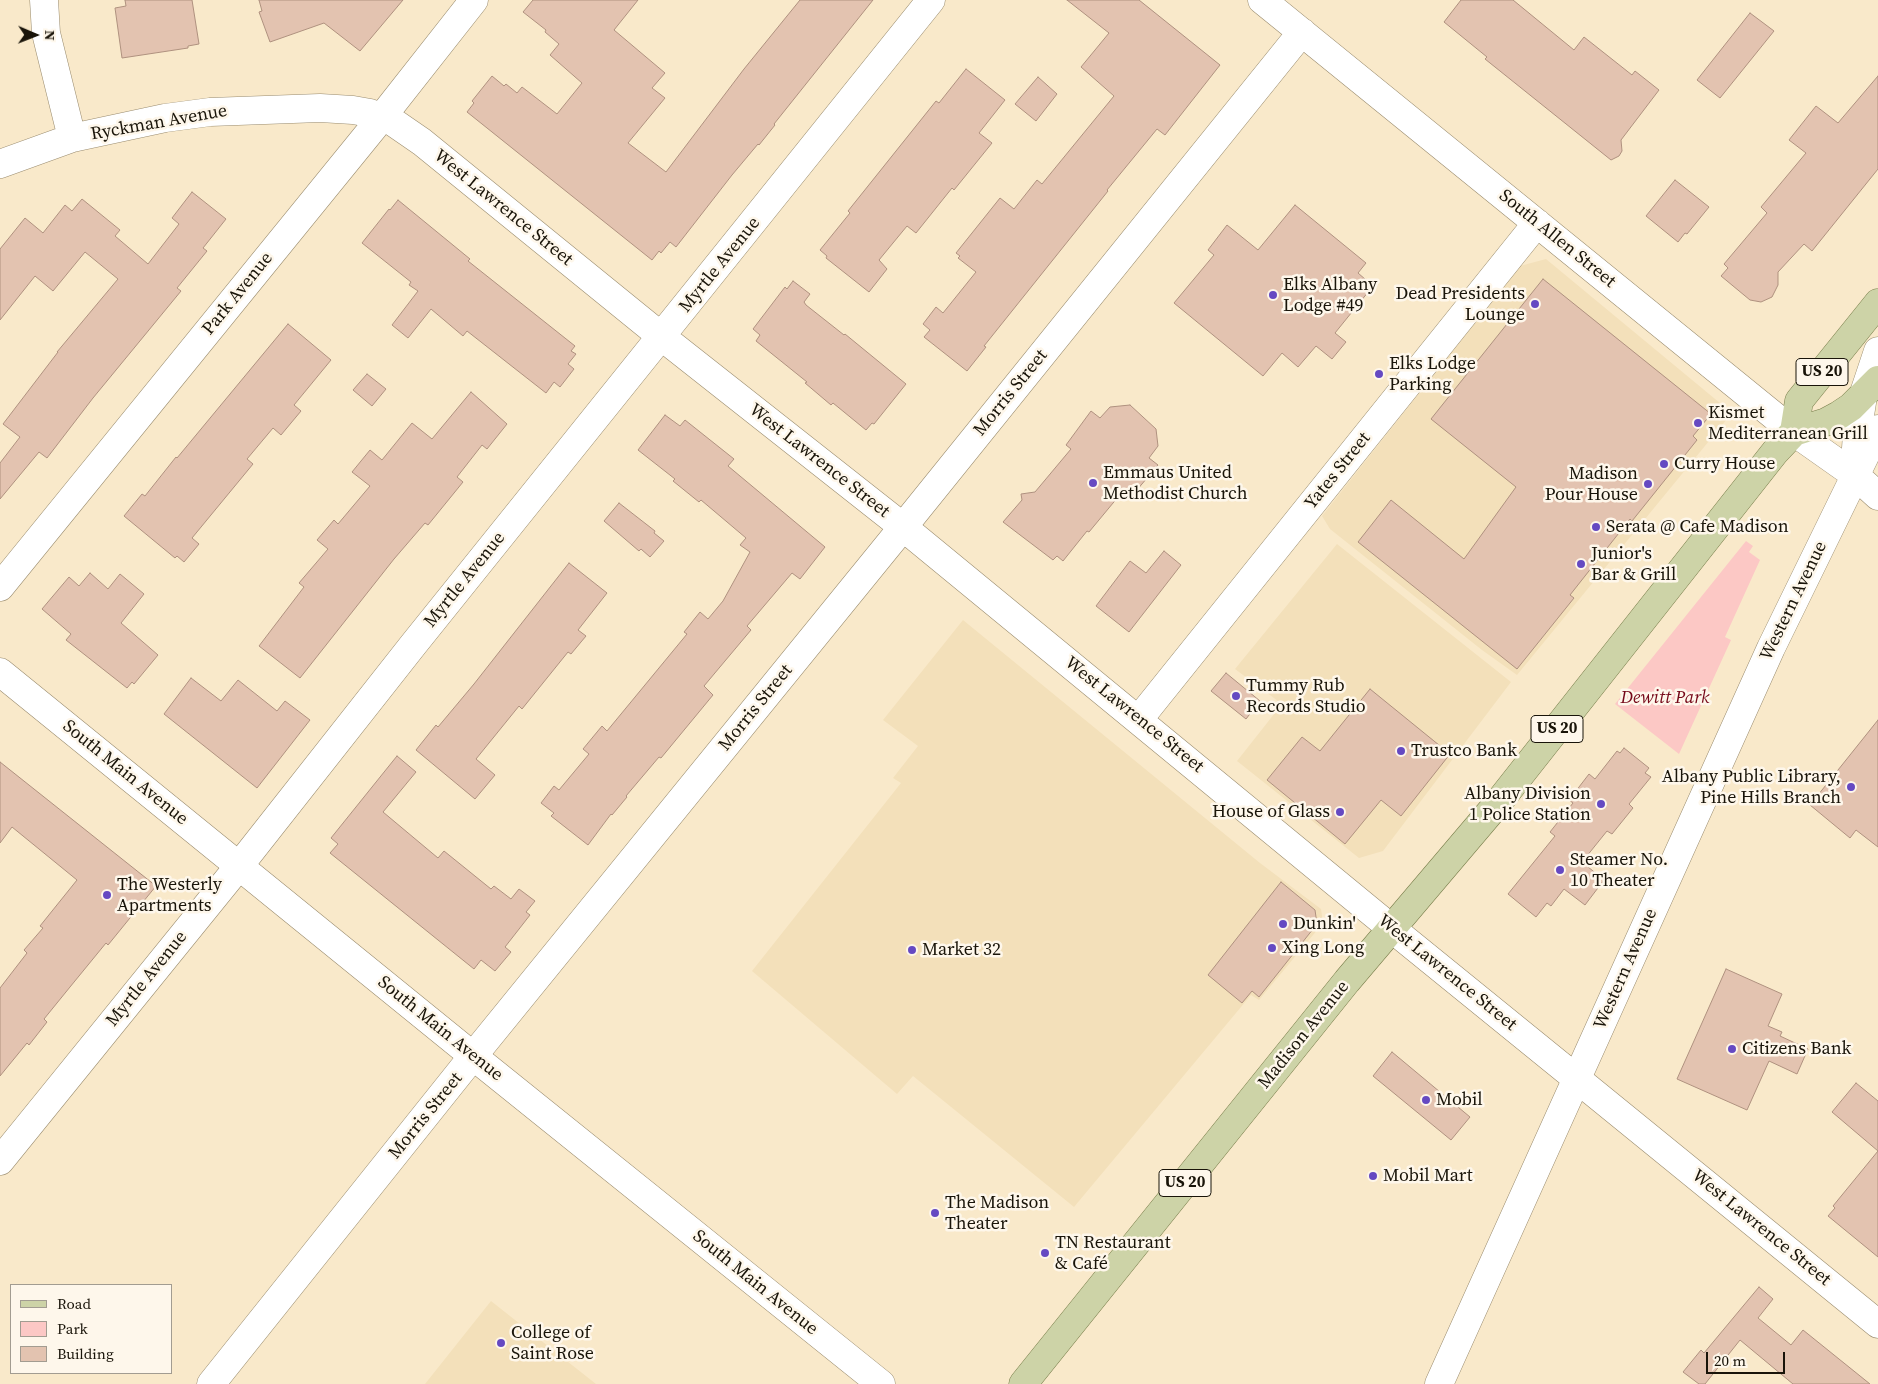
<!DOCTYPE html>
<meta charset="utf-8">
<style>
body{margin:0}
#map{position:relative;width:1878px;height:1384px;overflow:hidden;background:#f9e9ca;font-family:"Source Serif 4",serif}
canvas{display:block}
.legend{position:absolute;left:10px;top:1284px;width:162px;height:90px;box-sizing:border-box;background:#fef7eb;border:1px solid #a29c91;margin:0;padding:6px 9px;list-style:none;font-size:15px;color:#191409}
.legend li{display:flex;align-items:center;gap:10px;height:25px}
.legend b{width:25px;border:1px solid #a29c91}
.north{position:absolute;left:10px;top:10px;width:50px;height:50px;-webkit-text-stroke:4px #fef7eb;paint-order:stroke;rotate:91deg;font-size:14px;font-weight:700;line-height:20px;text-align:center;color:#191409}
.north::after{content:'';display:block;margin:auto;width:18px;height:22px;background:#191409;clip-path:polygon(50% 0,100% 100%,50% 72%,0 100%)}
.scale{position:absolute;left:1706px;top:1352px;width:79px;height:22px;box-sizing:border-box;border:2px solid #191409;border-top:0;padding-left:6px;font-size:15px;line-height:18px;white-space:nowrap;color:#191409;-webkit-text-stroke:4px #fef7eb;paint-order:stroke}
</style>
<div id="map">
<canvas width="1878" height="1384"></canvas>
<ul class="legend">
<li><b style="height:6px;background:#cdd3a7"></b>Road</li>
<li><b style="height:14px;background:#fcc8c5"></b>Park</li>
<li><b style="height:14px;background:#e3c3b0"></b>Building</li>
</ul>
<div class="north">N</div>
<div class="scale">20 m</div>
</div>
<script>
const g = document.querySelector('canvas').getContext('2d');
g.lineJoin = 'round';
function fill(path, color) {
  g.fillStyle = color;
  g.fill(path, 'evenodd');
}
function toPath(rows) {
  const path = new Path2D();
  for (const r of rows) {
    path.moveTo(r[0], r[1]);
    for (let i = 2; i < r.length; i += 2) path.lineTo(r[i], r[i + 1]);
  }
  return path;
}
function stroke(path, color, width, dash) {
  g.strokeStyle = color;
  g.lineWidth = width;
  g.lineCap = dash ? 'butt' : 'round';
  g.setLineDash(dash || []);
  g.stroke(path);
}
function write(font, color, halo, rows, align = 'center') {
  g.font = font + ' "Source Serif 4",serif';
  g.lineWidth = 5;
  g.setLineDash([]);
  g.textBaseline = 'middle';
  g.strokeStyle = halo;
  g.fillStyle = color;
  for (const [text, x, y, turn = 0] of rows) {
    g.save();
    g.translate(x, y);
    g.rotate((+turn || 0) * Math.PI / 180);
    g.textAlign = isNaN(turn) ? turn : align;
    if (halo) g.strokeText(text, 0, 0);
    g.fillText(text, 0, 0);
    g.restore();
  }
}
fill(toPath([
 [1546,259,1732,413,1517,675,1482,650,1330,529,1322,516,1520,266],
 [1337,544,1511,682,1383,851,1359,858,1237,761,1282,704,1235,669],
 [963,620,1260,863,1321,909,1323,923,1259,1000,1251,995,1074,1207,913,1076,897,1094,752,971,901,783,893,778,918,746,883,720],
 [491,1301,596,1384,425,1384]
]), '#f3e0ba');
fill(toPath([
 [1746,541,1753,546,1749,552,1760,560,1725,637,1731,640,1679,754,1615,704]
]), '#fcc8c5');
const building = toPath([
 [125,0,192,0,199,44,188,46,188,48,122,58,115,8,126,6,125,0],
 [259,0,403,0,360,51,324,23,270,42,259,12,262,11,259,0],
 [533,0,638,0,614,30,665,73,652,88,665,98,628,143,666,172,744,69,800,0,873,0,774,124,775,125,759,145,758,144,732,175,676,247,670,242,661,253,659,251,652,260,467,112,474,103,472,101,492,76,504,86,506,84,517,93,522,87,557,114,582,83,550,55,559,44,545,32,546,30,523,12,533,0],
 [1067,0,1139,0,1220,65,1165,135,1157,129,1107,190,1108,191,984,346,986,347,967,371,924,337,930,330,923,324,936,307,943,313,976,272,958,258,960,256,956,253,1000,198,1014,209,1037,180,1042,184,1114,96,1081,67,1109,33,1067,0],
 [1461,0,1513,0,1574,50,1584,37,1632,75,1635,71,1659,90,1621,140,1622,151,1619,156,1611,160,1485,59,1487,57,1444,22,1461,0],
 [1750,13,1774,31,1720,98,1697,80,1750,13],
 [966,69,1005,100,979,133,992,143,954,190,952,188,916,233,907,226,879,260,887,269,869,292,826,258,827,256,820,250,850,213,848,211,936,101,939,103,966,69],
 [1878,76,1878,169,1812,251,1804,244,1778,272,1778,285,1772,297,1761,302,1750,300,1721,276,1728,268,1724,264,1767,213,1761,207,1806,153,1789,140,1816,106,1838,123,1878,76],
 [1038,77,1057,94,1036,121,1015,104,1038,77],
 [1675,180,1709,207,1687,234,1685,233,1678,242,1646,216,1675,180],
 [192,192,226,219,203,248,207,251,177,288,181,291,93,398,47,458,39,452,0,499,0,463,20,437,3,424,58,352,57,352,118,279,85,252,53,291,35,276,0,320,0,249,25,218,43,233,65,205,72,211,82,199,120,230,115,236,148,264,179,224,172,218,192,192],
 [398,200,470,259,468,261,575,346,571,351,576,354,568,364,574,369,560,387,554,382,546,393,467,331,463,336,431,309,408,338,392,325,418,291,409,285,411,282,362,243,389,209,390,210,398,200],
 [1295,205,1366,263,1358,273,1373,286,1335,333,1346,342,1332,359,1316,346,1298,367,1282,353,1263,376,1174,303,1214,255,1208,250,1227,225,1258,250,1295,205],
 [1543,279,1711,414,1693,436,1697,440,1632,521,1630,519,1570,595,1574,598,1517,669,1358,542,1391,500,1464,559,1516,487,1431,419,1543,279],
 [793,281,810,294,804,302,806,305,844,335,845,334,906,384,874,424,872,423,866,430,833,403,831,405,805,383,807,382,756,341,760,335,753,329,785,287,787,289,793,281],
 [288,324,331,360,294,405,301,411,281,435,273,428,247,459,253,464,192,538,199,544,184,562,177,556,175,558,124,516,142,494,145,496,176,457,177,458,288,324],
 [367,374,386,389,372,406,353,390,367,374],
 [471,392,507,424,487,449,482,445,457,477,463,482,428,525,425,523,394,559,300,678,259,646,304,587,299,583,328,549,317,540,334,520,338,524,370,486,352,472,370,450,382,460,412,423,432,439,471,392],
 [1130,405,1156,429,1158,446,1149,458,1158,465,1131,497,1123,491,1089,532,1087,531,1063,561,1057,556,1053,560,1003,522,1022,500,1021,494,1035,492,1071,449,1066,445,1091,411,1100,418,1110,407,1130,405],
 [665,415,680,426,685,420,734,459,728,466,825,547,800,579,792,573,747,626,751,630,704,686,713,695,661,758,659,757,626,796,627,797,612,815,611,814,588,845,551,816,554,813,541,803,554,786,559,790,589,754,583,749,602,726,607,731,687,634,684,632,700,612,708,619,723,601,750,552,740,545,746,538,701,500,699,502,673,481,675,479,638,450,665,415],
 [619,503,655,531,654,533,664,541,650,557,641,549,639,551,604,521,619,503],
 [1164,551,1181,565,1129,632,1096,606,1130,561,1146,573,1164,551],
 [569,563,607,593,578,630,586,636,571,654,568,652,522,709,519,706,476,759,495,775,475,799,416,750,436,725,438,727,474,684,569,563],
 [90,573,108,589,120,574,144,594,121,623,158,655,134,684,132,682,127,688,66,640,71,634,42,609,69,577,79,586,90,573],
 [1226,673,1260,701,1246,719,1211,691,1226,673],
 [191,678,221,701,238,680,277,711,285,701,310,720,257,788,164,714,191,678],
 [1370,689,1450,754,1401,816,1381,800,1345,844,1267,780,1302,737,1320,751,1370,689],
 [1878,720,1878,847,1856,830,1850,838,1810,805,1878,720],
 [1624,748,1649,768,1645,773,1651,777,1629,804,1633,808,1612,834,1607,831,1582,862,1604,880,1585,905,1564,889,1551,906,1547,903,1536,917,1508,894,1555,836,1550,832,1573,803,1569,800,1589,774,1595,779,1617,751,1620,753,1624,748],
 [397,756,416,772,383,812,438,858,444,851,491,889,494,886,511,899,519,889,535,901,526,912,530,915,505,947,511,952,495,971,481,960,474,969,330,853,338,844,331,838,397,756],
 [0,762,156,886,108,945,106,943,70,987,44,1019,47,1022,29,1045,27,1043,0,1076,0,988,27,953,24,950,43,928,40,926,77,880,12,827,0,843,0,762],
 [1281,882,1315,910,1317,924,1259,997,1252,991,1242,1003,1208,975,1281,882],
 [1726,969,1782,994,1768,1026,1782,1032,1780,1036,1808,1049,1797,1074,1769,1061,1747,1110,1677,1079,1726,969],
 [1392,1052,1470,1117,1451,1140,1373,1076,1392,1052],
 [1856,1083,1878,1101,1878,1257,1828,1216,1835,1208,1833,1206,1878,1151,1832,1112,1856,1083],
 [1759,1287,1773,1299,1758,1318,1791,1345,1803,1330,1870,1384,1793,1384,1740,1340,1705,1384,1699,1384,1683,1372,1701,1350,1704,1353,1759,1287]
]);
fill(building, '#e3c3b0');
stroke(building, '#af917f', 1);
const minor = toPath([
 [44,0,46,33,72,138],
 [1262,0,1794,432],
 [0,164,72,138,165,118,210,112,320,108,353,110,370,113,393,122,422,142,662,337,903,527,1391,928],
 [0,587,382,117,474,0],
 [1139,719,1537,223],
 [1577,1079,1878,1324],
 [0,1161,239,866,413,645,931,0],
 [211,1384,473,1056,903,527,1302,32]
]);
const tertiary = toPath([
 [1794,432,1855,475,1878,496],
 [1855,463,1857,434,1863,396,1878,351],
 [0,672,473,1056,881,1384],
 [1391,928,1577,1079],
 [1439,1384,1771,648,1878,429]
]);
const primary = toPath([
 [1794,432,1799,401,1878,303],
 [1023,1384,1347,981,1498,803,1775,452,1794,432,1826,422,1839,415,1851,407,1878,380]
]);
stroke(minor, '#9a8c6f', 29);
stroke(tertiary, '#9a8c6f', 29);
stroke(primary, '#787d4a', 29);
stroke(minor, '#fff', 28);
stroke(tertiary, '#fff', 28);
stroke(primary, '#cdd3a7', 28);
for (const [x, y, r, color] of [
 [1273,295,5,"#6549c2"],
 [1535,304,5,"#6549c2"],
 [1379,374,5,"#6549c2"],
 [1698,423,5,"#6549c2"],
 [1664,464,5,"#6549c2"],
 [1093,483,5,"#6549c2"],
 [1648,484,5,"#6549c2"],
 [1596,527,5,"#6549c2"],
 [1581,564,5,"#6549c2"],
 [1236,696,5,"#6549c2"],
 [1401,751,5,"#6549c2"],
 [1851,787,5,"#6549c2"],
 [1601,804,5,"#6549c2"],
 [1340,812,5,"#6549c2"],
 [1560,870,5,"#6549c2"],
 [107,895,5,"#6549c2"],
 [1283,924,5,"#6549c2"],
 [1272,948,5,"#6549c2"],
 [912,950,5,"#6549c2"],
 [1732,1049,5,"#6549c2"],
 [1426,1100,5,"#6549c2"],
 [1373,1176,5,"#6549c2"],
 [935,1213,5,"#6549c2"],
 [1045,1253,5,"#6549c2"],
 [501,1343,5,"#6549c2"]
]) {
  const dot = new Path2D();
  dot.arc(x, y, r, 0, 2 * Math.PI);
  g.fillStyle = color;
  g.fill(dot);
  stroke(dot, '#fef7eb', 2);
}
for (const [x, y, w] of [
 [1822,372,52],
 [1557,729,52],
 [1185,1183,52]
]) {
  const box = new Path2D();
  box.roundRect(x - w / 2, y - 13.5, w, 27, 4);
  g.fillStyle = '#fef7eb';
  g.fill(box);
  stroke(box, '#191409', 1);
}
write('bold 16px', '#191409', null, [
 ["US 20",1822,372],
 ["US 20",1557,729],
 ["US 20",1185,1183]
]);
write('18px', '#191409', '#fef7eb', [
 ["Ryckman Avenue",159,123,-10],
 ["West Lawrence Street",503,208,39],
 ["South Allen Street",1557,239,39],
 ["Myrtle Avenue",720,265,-51],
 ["Park Avenue",238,294,-51],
 ["Morris Street",1011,393,-51],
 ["West Lawrence Street",819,461,38],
 ["Yates Street",1338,471,-51],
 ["Myrtle Avenue",465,580,-51],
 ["Western Avenue",1794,601,-64],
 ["Morris Street",756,708,-51],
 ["West Lawrence Street",1134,715,39],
 ["South Main Avenue",125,773,39],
 ["Western Avenue",1626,969,-66],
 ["West Lawrence Street",1447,973,39],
 ["Myrtle Avenue",147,979,-51],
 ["South Main Avenue",440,1029,39],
 ["Madison Avenue",1304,1035,-51],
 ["Morris Street",426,1116,-51],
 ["West Lawrence Street",1761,1228,39],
 ["South Main Avenue",755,1283,39]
]);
write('18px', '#191409', '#fef7eb', [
 ["Elks Albany",1283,285],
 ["Lodge #49",1283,306],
 ["Dead Presidents",1525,294,"right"],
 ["Lounge",1525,315,"right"],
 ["Elks Lodge",1389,364],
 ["Parking",1389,385],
 ["Kismet",1708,413],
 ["Mediterranean Grill",1708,434],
 ["Curry House",1674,464],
 ["Emmaus United",1103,473],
 ["Methodist Church",1103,494],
 ["Madison",1638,474,"right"],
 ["Pour House",1638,495,"right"],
 ["Serata @ Cafe Madison",1606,527],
 ["Junior's",1591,554],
 ["Bar & Grill",1591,575],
 ["Tummy Rub",1246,686],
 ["Records Studio",1246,707],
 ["Trustco Bank",1411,751],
 ["Albany Public Library,",1841,777,"right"],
 ["Pine Hills Branch",1841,798,"right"],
 ["Albany Division",1591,794,"right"],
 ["1 Police Station",1591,815,"right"],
 ["House of Glass",1330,812,"right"],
 ["Steamer No.",1570,860],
 ["10 Theater",1570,881],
 ["The Westerly",117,885],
 ["Apartments",117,906],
 ["Dunkin'",1293,924],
 ["Xing Long",1282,948],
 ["Market 32",922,950],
 ["Citizens Bank",1742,1049],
 ["Mobil",1436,1100],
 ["Mobil Mart",1383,1176],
 ["The Madison",945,1203],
 ["Theater",945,1224],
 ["TN Restaurant",1055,1243],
 ["& Café",1055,1264],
 ["College of",511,1333],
 ["Saint Rose",511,1354]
], 'left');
write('italic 18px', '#750718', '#fef7eb', [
 ["Dewitt Park",1665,698]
]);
</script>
